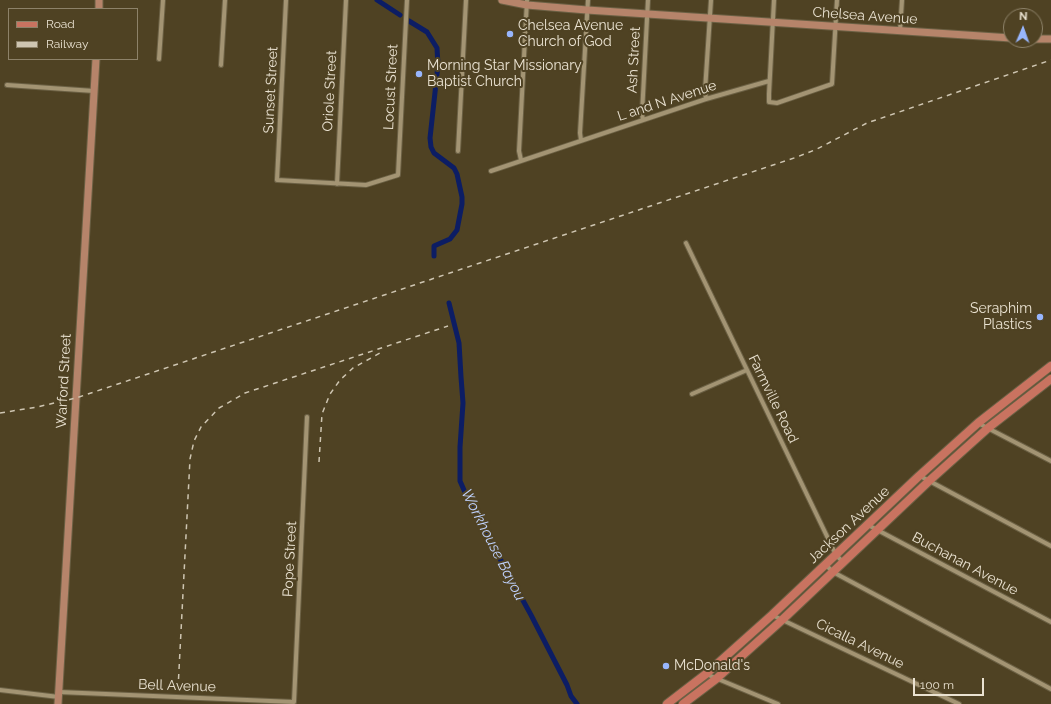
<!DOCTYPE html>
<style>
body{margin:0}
#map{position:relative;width:1051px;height:704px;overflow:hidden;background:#4f4223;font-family:Raleway,sans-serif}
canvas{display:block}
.legend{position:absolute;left:8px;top:8px;width:130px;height:52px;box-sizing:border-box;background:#4f4223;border:1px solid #8d8269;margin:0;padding:5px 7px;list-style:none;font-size:12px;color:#eae2d1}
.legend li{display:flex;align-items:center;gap:8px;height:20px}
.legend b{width:20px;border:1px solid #8d8269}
.north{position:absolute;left:1003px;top:8px;width:40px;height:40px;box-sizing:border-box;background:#4f4223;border:1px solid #8d8269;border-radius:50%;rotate:2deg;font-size:11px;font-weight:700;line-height:16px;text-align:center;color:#eae2d1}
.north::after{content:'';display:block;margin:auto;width:14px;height:18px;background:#98b6fd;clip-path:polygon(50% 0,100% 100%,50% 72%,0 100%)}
.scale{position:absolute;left:913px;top:678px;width:71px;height:18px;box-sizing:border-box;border:2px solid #eae2d1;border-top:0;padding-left:5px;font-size:12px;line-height:14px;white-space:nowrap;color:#eae2d1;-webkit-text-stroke:3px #4f4223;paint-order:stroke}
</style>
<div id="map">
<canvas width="1051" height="704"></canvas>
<ul class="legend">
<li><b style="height:5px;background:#c97360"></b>Road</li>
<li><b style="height:5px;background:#cec5b1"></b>Railway</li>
</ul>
<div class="north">N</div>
<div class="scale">100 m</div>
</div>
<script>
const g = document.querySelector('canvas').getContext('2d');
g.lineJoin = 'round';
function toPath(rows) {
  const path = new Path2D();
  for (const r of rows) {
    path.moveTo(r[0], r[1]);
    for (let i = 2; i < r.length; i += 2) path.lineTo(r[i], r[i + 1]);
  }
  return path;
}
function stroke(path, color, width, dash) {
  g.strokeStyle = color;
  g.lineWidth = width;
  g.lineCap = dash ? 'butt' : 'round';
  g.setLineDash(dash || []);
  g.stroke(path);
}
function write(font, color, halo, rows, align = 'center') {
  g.font = font + ' Raleway,sans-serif';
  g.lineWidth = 4;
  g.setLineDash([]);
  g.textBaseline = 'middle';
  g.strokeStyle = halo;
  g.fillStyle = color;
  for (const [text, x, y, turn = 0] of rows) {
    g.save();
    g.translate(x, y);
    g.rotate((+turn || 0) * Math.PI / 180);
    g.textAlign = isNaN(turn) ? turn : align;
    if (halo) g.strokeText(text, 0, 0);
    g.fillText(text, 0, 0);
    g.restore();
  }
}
stroke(toPath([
 [377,0,400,15],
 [409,21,427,32,437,48,438,65,430,138,431,147,434,153,454,168,457,174,462,197,462,204,457,230,450,239,434,246,434,256],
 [449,303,459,343,461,377,463,403,460,447,460,481,471,506,531,615,567,685,571,696,577,704]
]), '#0c1d64', 5);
const minor = toPath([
 [286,0,277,180,366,185,398,175,407,0],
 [774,0,769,94,769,102,777,103,832,84,837,0],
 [900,31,902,0],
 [159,59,163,0],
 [221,65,225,0],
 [7,85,94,91],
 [706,99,705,91,711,0],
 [643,120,642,114,648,0],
 [581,140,580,133,588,0],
 [458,151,466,0],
 [521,160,519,151,527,0],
 [491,171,706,99,769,81],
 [337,184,346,0],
 [686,243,836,555,843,562],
 [692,394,747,370],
 [978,423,1051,461],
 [920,476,1051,546],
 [868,525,1051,622],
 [826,565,833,572,1051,689],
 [772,615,959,704],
 [706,674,778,704],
 [0,690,59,697],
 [59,692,294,702,307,417]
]);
const secondary = toPath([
 [502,0,527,5,587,10,1011,38],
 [99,9,99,0],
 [1035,39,1051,39],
 [58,704,96,59]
]);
const primary = toPath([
 [667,704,706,674,772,615,919,476,978,423,1051,366],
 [683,704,716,679,782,620,929,481,988,428,1051,379]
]);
stroke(minor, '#6b6044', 6);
stroke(secondary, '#6b6044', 9);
stroke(primary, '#6b6044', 10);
stroke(minor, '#a39473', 4);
stroke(secondary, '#b6846a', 7);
stroke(primary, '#c97360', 8);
stroke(toPath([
 [0,413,37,407,76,398,797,157,817,149,867,123,1051,60],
 [319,462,322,414,330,394,340,380,353,368,380,353],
 [178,689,190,459,194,441,201,427,219,408,245,393,448,326]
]), '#cec5b1', 1.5, [5, 5]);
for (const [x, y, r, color] of [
 [510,34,4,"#98b6fd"],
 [419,74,4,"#98b6fd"],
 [1040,317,4,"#98b6fd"],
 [666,666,4,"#98b6fd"]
]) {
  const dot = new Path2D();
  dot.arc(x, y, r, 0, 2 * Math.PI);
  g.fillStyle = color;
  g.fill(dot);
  stroke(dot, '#4f4223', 1.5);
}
write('14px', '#eae2d1', '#4f4223', [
 ["Chelsea Avenue",865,16,4],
 ["Ash Street",634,60,-87],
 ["Locust Street",391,87,-87],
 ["Sunset Street",271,90,-87],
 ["Oriole Street",330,91,-87],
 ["L and N Avenue",667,101,-18],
 ["Warford Street",64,381,-87],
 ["Farmville Road",773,399,64],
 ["Jackson Avenue",849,525,-43],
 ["Pope Street",290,559,-87],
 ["Buchanan Avenue",965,564,28],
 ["Cicalla Avenue",860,644,26],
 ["Bell Avenue",177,686,2]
]);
write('14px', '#eae2d1', '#4f4223', [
 ["Chelsea Avenue",518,26],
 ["Church of God",518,42],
 ["Morning Star Missionary",427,66],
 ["Baptist Church",427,82],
 ["Seraphim",1032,309,"right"],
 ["Plastics",1032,325,"right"],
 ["McDonald's",674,666]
], 'left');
write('italic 15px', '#c1d3fe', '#4f4223', [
 ["Workhouse Bayou",493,545,63]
]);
</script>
